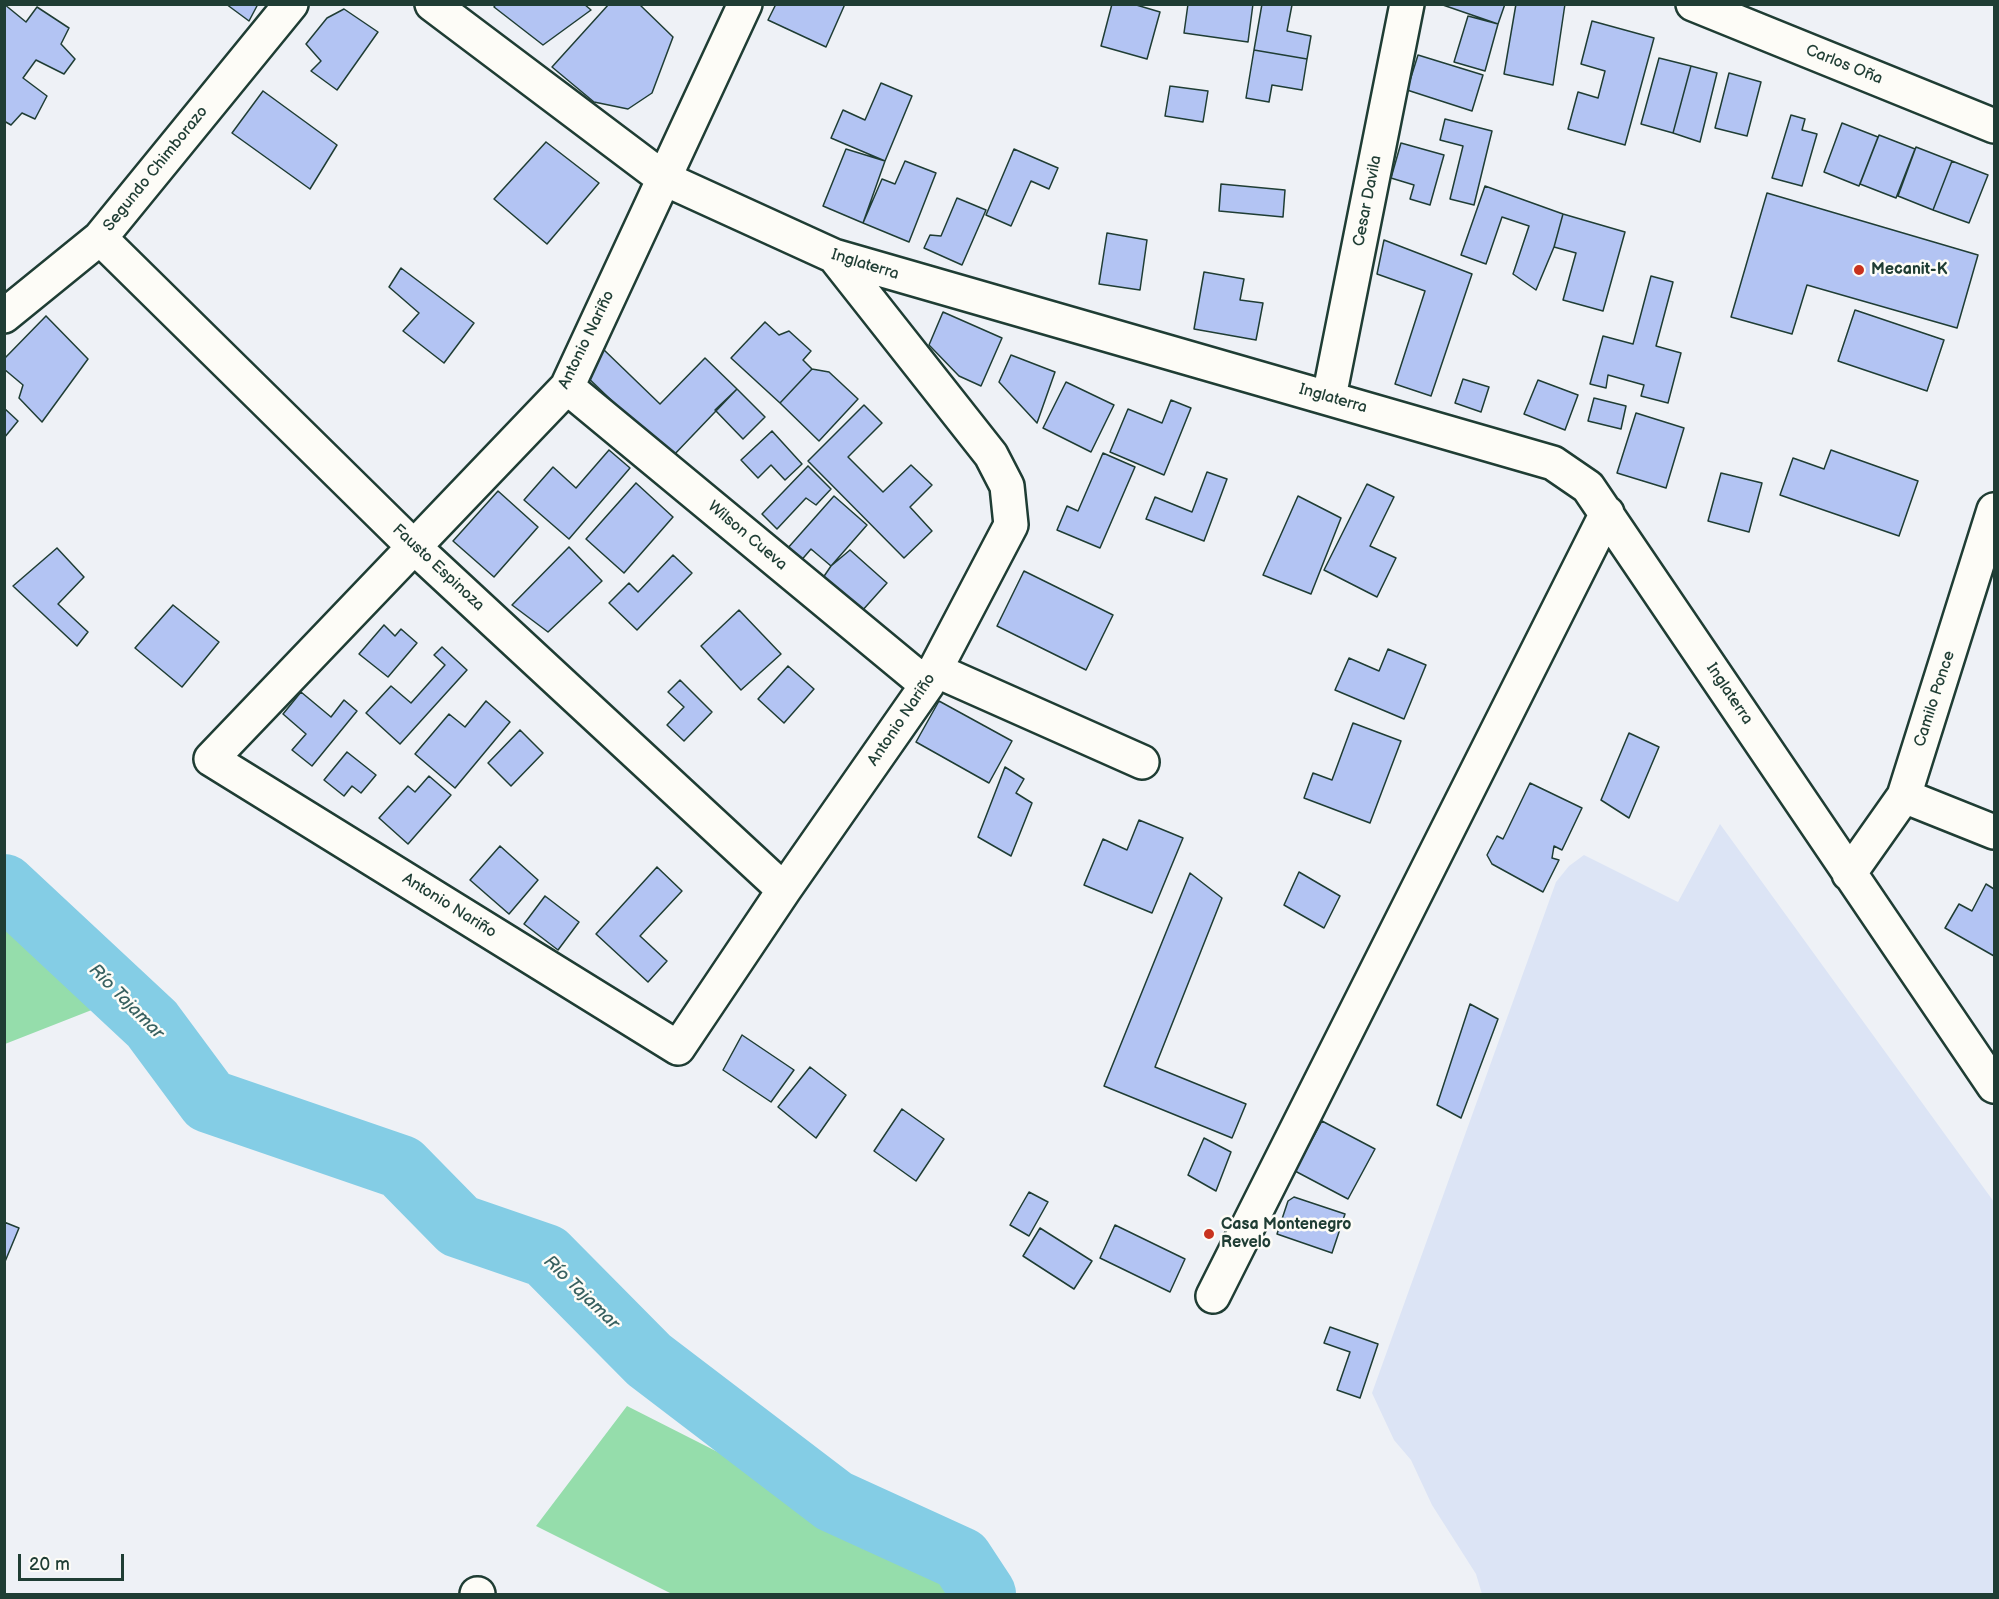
<!DOCTYPE html>
<meta charset="utf-8">
<style>
body{margin:0}
#map{position:relative;width:1999px;height:1599px;overflow:hidden;background:#eef1f6;font-family:"Balsamiq Sans",sans-serif}
canvas{display:block}
.frame{position:absolute;inset:0;border:6px solid #1f3d34;pointer-events:none}
.scale{position:absolute;left:18px;top:1554px;width:106px;height:27px;box-sizing:border-box;border:3px solid #1f3d34;border-top:0;padding-left:8px;font-size:18px;line-height:21px;white-space:nowrap;color:#1f3d34;-webkit-text-stroke:4px #fdfcf7;paint-order:stroke}
</style>
<div id="map">
<canvas width="1999" height="1599"></canvas>
<div class="frame"></div>
<div class="scale">20 m</div>
</div>
<script>
const g = document.querySelector('canvas').getContext('2d');
g.lineJoin = 'round';
function fill(path, color) {
  g.fillStyle = color;
  g.fill(path, 'evenodd');
}
function toPath(rows) {
  const path = new Path2D();
  for (const r of rows) {
    path.moveTo(r[0], r[1]);
    for (let i = 2; i < r.length; i += 2) path.lineTo(r[i], r[i + 1]);
  }
  return path;
}
function stroke(path, color, width, dash) {
  g.strokeStyle = color;
  g.lineWidth = width;
  g.lineCap = dash ? 'butt' : 'round';
  g.setLineDash(dash || []);
  g.stroke(path);
}
function write(font, color, halo, rows, align = 'center') {
  g.font = font + ' "Balsamiq Sans",sans-serif';
  g.lineWidth = 5;
  g.setLineDash([]);
  g.textBaseline = 'middle';
  g.strokeStyle = halo;
  g.fillStyle = color;
  for (const [text, x, y, turn = 0] of rows) {
    g.save();
    g.translate(x, y);
    g.rotate((+turn || 0) * Math.PI / 180);
    g.textAlign = isNaN(turn) ? turn : align;
    if (halo) g.strokeText(text, 0, 0);
    g.fillText(text, 0, 0);
    g.restore();
  }
}
fill(toPath([
 [1720,824,1994,1202,1994,1594,1482,1594,1476,1574,1432,1505,1411,1460,1394,1440,1372,1393,1556,882,1569,866,1584,855,1678,902]
]), '#dce4f5');
fill(toPath([
 [5,862,107,1004,5,1044,4,1044],
 [627,1406,771,1479,970,1594,672,1594,536,1526]
]), '#95ddab');
stroke(toPath([
 [4,886,152,1024,209,1101,401,1167,459,1226,546,1256,649,1360,834,1501,961,1559,984,1594]
]), '#84cde5', 64);
const building = toPath([
 [4,4,26,22,37,7,69,28,61,44,75,59,64,74,36,60,23,78,47,96,35,119,22,113,11,125,4,121,4,4],
 [226,4,258,4,249,21,226,4],
 [496,4,584,4,591,10,543,45,494,7,496,4],
 [609,4,639,4,673,37,652,93,628,109,594,102,552,67,609,4],
 [776,4,845,4,826,47,768,20,776,4],
 [1112,4,1133,4,1160,12,1147,59,1101,46,1112,4],
 [1188,4,1253,4,1248,42,1184,33,1188,4],
 [1262,4,1292,5,1287,31,1311,36,1307,59,1254,50,1262,4],
 [1440,4,1505,4,1498,24,1440,4],
 [1516,4,1565,4,1553,85,1504,74,1516,4],
 [344,9,378,32,337,90,311,71,321,61,306,44,327,18,344,9],
 [1468,16,1498,24,1485,71,1454,62,1468,16],
 [1592,21,1654,38,1625,145,1568,129,1578,92,1598,98,1605,71,1581,64,1592,21],
 [1254,50,1307,59,1302,90,1272,85,1269,102,1246,98,1254,50],
 [1418,55,1483,75,1472,111,1407,90,1418,55],
 [1659,58,1691,66,1673,133,1641,124,1659,58],
 [1691,66,1717,73,1700,142,1673,133,1691,66],
 [1729,73,1761,82,1747,136,1715,128,1729,73],
 [881,83,912,96,885,161,831,138,843,110,865,120,881,83],
 [1170,86,1208,91,1203,122,1165,116,1170,86],
 [263,91,337,145,310,189,232,133,263,91],
 [1791,115,1805,119,1802,130,1817,134,1802,186,1772,178,1791,115],
 [1445,119,1492,131,1474,205,1450,199,1463,146,1440,140,1445,119],
 [1842,123,1878,137,1859,186,1824,172,1842,123],
 [1879,135,1915,149,1896,198,1860,184,1879,135],
 [546,142,599,183,547,244,494,199,546,142],
 [1401,143,1444,155,1430,205,1410,199,1414,185,1391,178,1401,143],
 [1916,147,1952,161,1933,210,1898,196,1916,147],
 [846,149,885,161,863,223,823,206,846,149],
 [1014,149,1058,168,1049,189,1031,181,1011,226,986,215,1014,149],
 [905,161,936,173,909,242,863,223,882,179,895,184,905,161],
 [1952,161,1988,175,1969,223,1933,210,1952,161],
 [1221,184,1285,190,1283,217,1219,211,1221,184],
 [1485,186,1563,214,1554,247,1536,290,1513,274,1529,226,1502,217,1486,264,1461,255,1485,186],
 [1767,193,1978,255,1957,328,1807,285,1792,334,1731,317,1767,193],
 [957,198,986,210,962,265,924,248,930,235,941,236,957,198],
 [1563,214,1625,232,1603,311,1563,300,1576,253,1554,247,1563,214],
 [1107,233,1147,240,1140,290,1099,284,1107,233],
 [1384,240,1472,274,1431,396,1395,384,1425,291,1377,274,1384,240],
 [401,268,474,323,444,363,403,331,419,313,389,287,401,268],
 [1204,272,1244,279,1240,300,1263,303,1256,340,1194,329,1204,272],
 [1651,276,1673,282,1656,346,1681,353,1668,403,1641,396,1644,385,1608,375,1606,388,1590,384,1603,336,1633,344,1651,276],
 [1855,310,1944,340,1927,391,1838,361,1855,310],
 [943,312,1002,338,981,386,959,376,929,345,943,312],
 [46,316,88,359,42,422,19,398,23,385,4,369,4,359,46,316],
 [765,322,779,335,789,331,811,351,803,360,812,369,780,403,731,358,765,322],
 [602,348,660,404,705,358,737,389,671,458,580,370,602,348],
 [1011,355,1055,372,1037,423,999,382,1011,355],
 [812,369,829,372,858,399,819,441,780,403,812,369],
 [1463,379,1489,387,1481,412,1455,403,1463,379],
 [1538,380,1578,395,1565,430,1524,414,1538,380],
 [1066,382,1114,405,1091,452,1043,428,1066,382],
 [737,389,765,417,743,439,715,410,737,389],
 [1594,398,1626,406,1621,429,1588,421,1594,398],
 [1171,400,1191,408,1164,475,1110,452,1128,409,1162,423,1171,400],
 [864,405,882,423,848,457,883,492,911,465,932,485,910,507,932,531,904,558,808,461,864,405],
 [4,408,18,421,4,438,4,408],
 [1636,413,1684,428,1666,488,1617,473,1636,413],
 [772,431,802,464,785,480,771,465,758,478,741,460,772,431],
 [609,450,630,468,569,539,524,500,553,467,576,488,609,450],
 [1831,450,1918,481,1899,536,1780,495,1793,458,1824,469,1831,450],
 [1103,453,1135,467,1100,548,1057,530,1067,506,1078,511,1103,453],
 [808,466,831,489,816,505,806,498,777,529,762,514,808,466],
 [1207,472,1227,479,1204,541,1146,519,1155,497,1192,512,1207,472],
 [1721,473,1762,483,1749,532,1708,521,1721,473],
 [636,483,673,517,624,573,586,539,636,483],
 [1367,484,1394,497,1370,546,1396,558,1377,597,1324,570,1367,484],
 [498,491,538,527,494,577,453,541,498,491],
 [834,496,867,525,831,566,811,549,793,570,779,558,834,496],
 [1298,496,1341,518,1311,594,1263,575,1298,496],
 [569,547,602,581,548,632,512,605,569,547],
 [57,548,84,577,58,604,88,632,77,646,13,586,57,548],
 [850,550,887,583,853,621,816,588,831,566,850,550],
 [673,555,692,573,637,630,609,603,629,583,638,592,673,555],
 [1024,571,1113,615,1086,670,997,626,1024,571],
 [173,605,219,642,182,687,135,648,173,605],
 [739,610,781,654,741,690,701,646,739,610],
 [384,625,395,636,401,629,417,643,388,677,359,654,384,625],
 [442,647,467,670,400,744,366,713,391,686,411,703,445,665,434,655,442,647],
 [1388,649,1426,665,1404,719,1335,690,1349,658,1379,671,1388,649],
 [788,666,814,689,784,723,758,699,788,666],
 [680,680,712,712,684,741,667,725,684,707,668,692,680,680],
 [301,692,331,717,344,700,357,711,312,766,292,750,306,734,283,714,301,692],
 [486,701,510,722,455,788,415,754,449,714,465,727,486,701],
 [939,701,1012,741,989,783,916,742,939,701],
 [1353,723,1401,741,1370,823,1304,798,1313,773,1332,780,1353,723],
 [520,730,543,753,511,786,488,763,520,730],
 [1629,733,1659,747,1629,818,1601,800,1629,733],
 [347,752,376,775,361,793,352,786,344,796,324,780,347,752],
 [1005,767,1024,779,1016,793,1032,803,1011,856,978,837,1005,767],
 [429,776,451,795,408,844,379,818,408,786,415,792,429,776],
 [1530,783,1582,808,1562,850,1554,846,1552,858,1559,860,1543,892,1492,864,1487,855,1497,836,1503,839,1530,783],
 [1139,820,1183,838,1152,913,1084,885,1103,839,1127,850,1139,820],
 [500,846,538,880,509,914,470,880,500,846],
 [657,867,682,891,640,936,667,961,648,982,596,934,657,867],
 [1299,872,1340,896,1324,928,1284,905,1299,872],
 [1190,873,1222,898,1155,1067,1246,1104,1232,1138,1104,1086,1190,873],
 [1986,884,1994,889,1994,956,1945,928,1959,904,1972,911,1986,884],
 [545,896,579,922,558,950,524,924,545,896],
 [1470,1004,1498,1019,1461,1118,1437,1105,1470,1004],
 [742,1035,794,1070,771,1102,723,1070,742,1035],
 [810,1067,846,1095,816,1138,778,1107,810,1067],
 [902,1109,944,1139,916,1181,874,1151,902,1109],
 [1322,1121,1375,1149,1348,1199,1295,1171,1322,1121],
 [1204,1138,1231,1152,1216,1191,1188,1175,1204,1138],
 [1029,1192,1048,1202,1029,1236,1010,1225,1029,1192],
 [1294,1197,1345,1214,1332,1253,1277,1234,1288,1201,1294,1197],
 [4,1222,19,1228,4,1264,4,1222],
 [1115,1225,1185,1259,1170,1292,1100,1258,1115,1225],
 [1040,1228,1092,1261,1074,1289,1023,1256,1040,1228],
 [1330,1327,1378,1344,1360,1398,1337,1390,1350,1352,1324,1343,1330,1327]
]);
fill(building, '#b3c4f3');
stroke(building, '#1f3d34', 1.5);
const street = toPath([
 [432,4,663,178,834,256,1553,463,1588,487,1994,1086],
 [745,4,567,387,211,759,678,1048,784,890,927,685,1011,525,1007,486,991,455,834,256],
 [1693,4,1994,126],
 [100,238,414,547,784,890],
 [4,316,100,238,291,4],
 [567,387,927,685],
 [1329,397,1407,4],
 [935,670,1142,762],
 [1904,796,1994,832],
 [1849,874,1904,796,1994,510],
 [1213,1296,1607,513],
 [477,1594,478,1594]
]);
stroke(street, '#1f3d34', 38);
stroke(street, '#fdfcf7', 33);
for (const [x, y, r, color] of [
 [1859,270,6,"#c8321e"],
 [1209,1234,6,"#c8321e"]
]) {
  const dot = new Path2D();
  dot.arc(x, y, r, 0, 2 * Math.PI);
  g.fillStyle = color;
  g.fill(dot);
  stroke(dot, '#fdfcf7', 2);
}
write('16px', '#1f3d34', '#fdfcf7', [
 ["Carlos Oña",1844,65,22],
 ["Segundo Chimborazo",156,169,-51],
 ["Cesar Davila",1368,201,-79],
 ["Inglaterra",865,265,17],
 ["Antonio Nariño",587,340,-64],
 ["Inglaterra",1333,399,16],
 ["Wilson Cueva",747,536,40],
 ["Fausto Espinoza",438,568,43],
 ["Inglaterra",1729,694,56],
 ["Camilo Ponce",1935,699,-72],
 ["Antonio Nariño",902,720,-56],
 ["Antonio Nariño",449,906,32]
]);
write('bold 16px', '#1f3d34', '#fdfcf7', [
 ["Mecanit-K",1871,270],
 ["Casa Montenegro",1221,1225],
 ["Revelo",1221,1243]
], 'left');
write('italic 18px', '#386160', '#fdfcf7', [
 ["Río Tajamar",126,1002,45],
 ["Río Tajamar",581,1293,44]
]);
</script>
